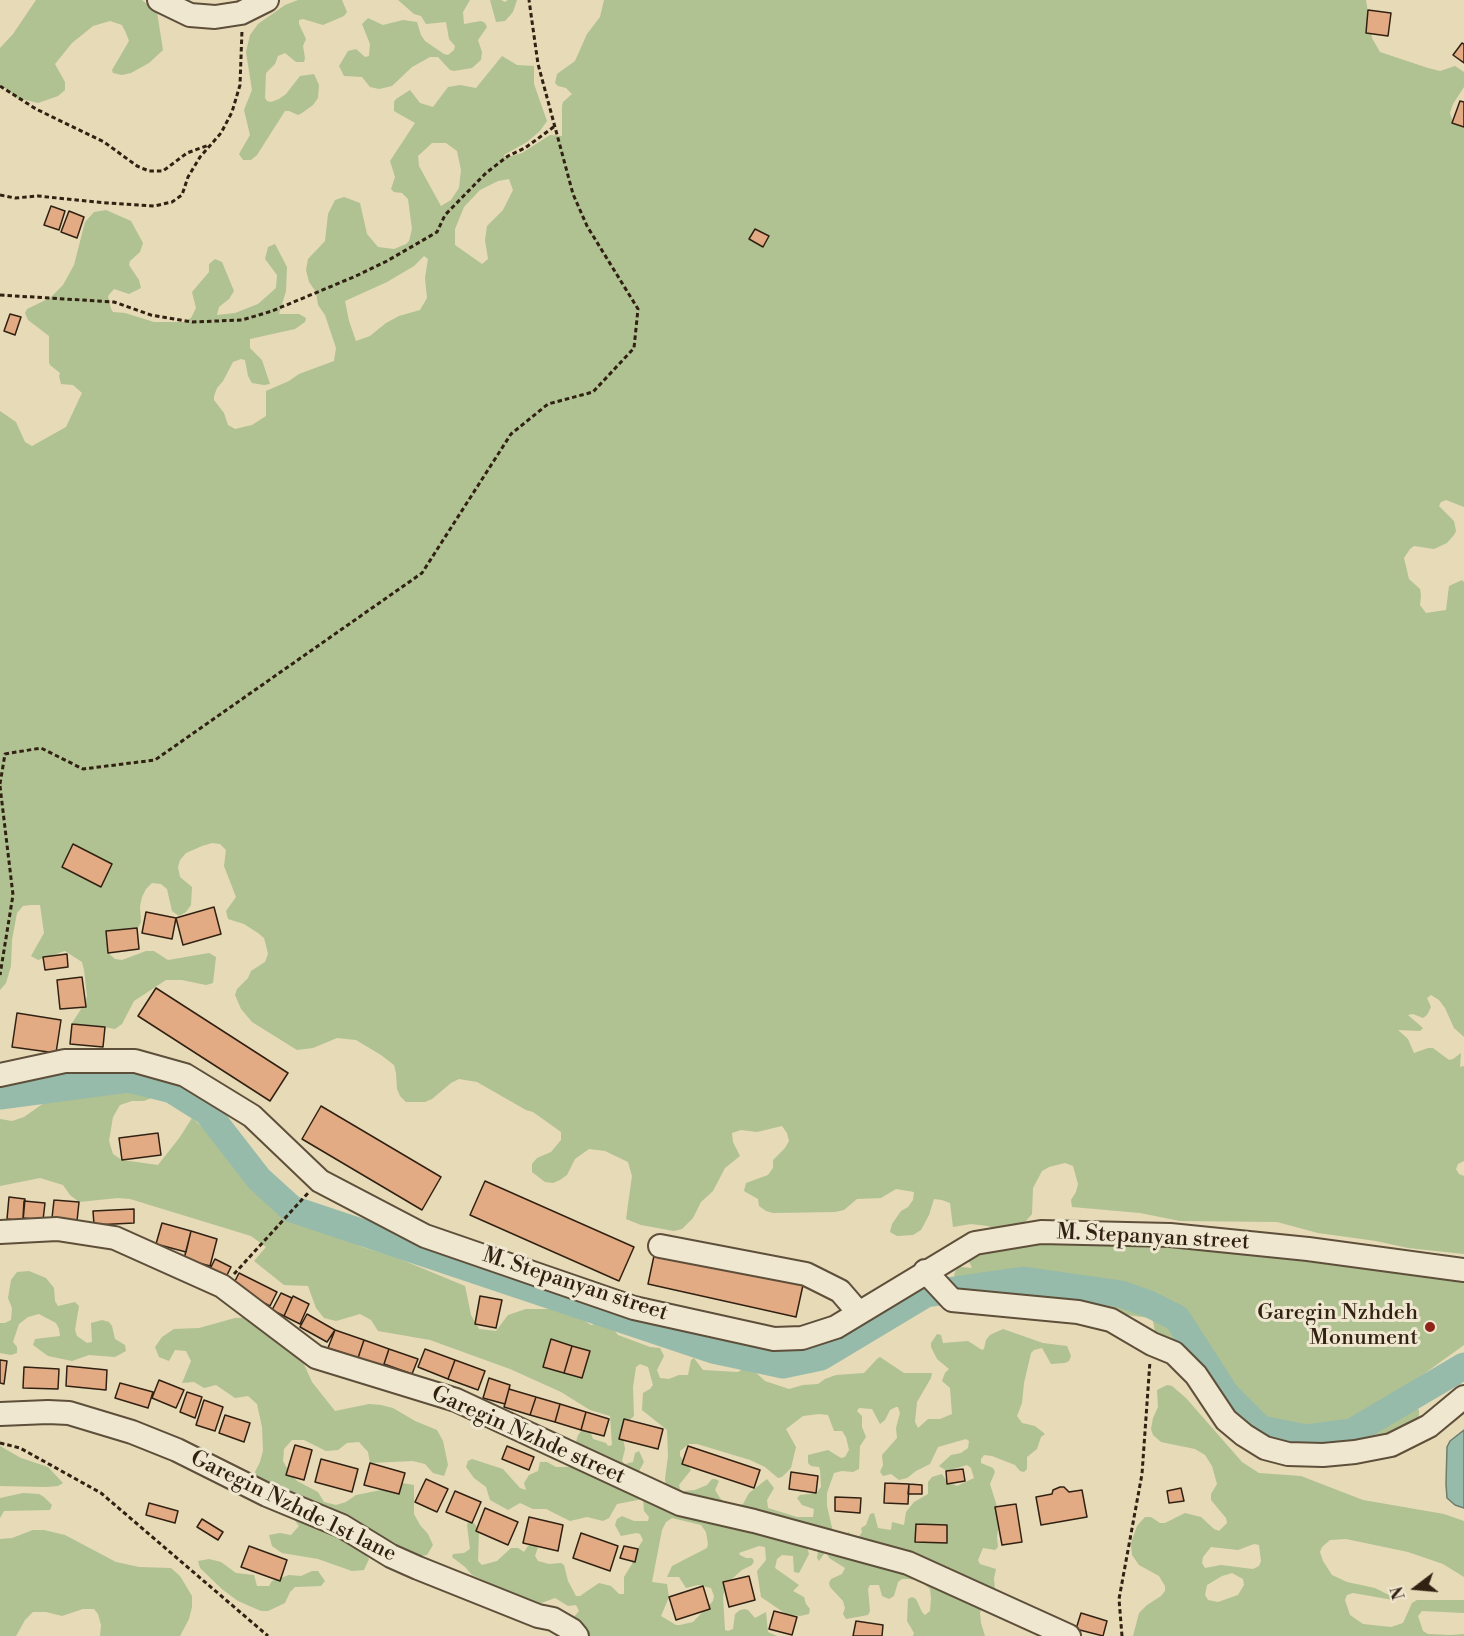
<!DOCTYPE html>
<style>
body{margin:0}
#map{position:relative;width:1464px;height:1636px;overflow:hidden;background:#e6dab7;font-family:"Libre Bodoni",serif}
canvas{display:block}
.north{position:absolute;left:1386px;top:1558px;width:60px;height:60px;-webkit-text-stroke:4px #efe7d0;paint-order:stroke;rotate:254deg;font-size:16px;font-weight:700;line-height:24px;text-align:center;color:#312112}
.north::after{content:'';display:block;margin:auto;width:21px;height:27px;background:#312112;clip-path:polygon(50% 0,100% 100%,50% 72%,0 100%)}
</style>
<div id="map">
<canvas width="1464" height="1636"></canvas>
<div class="north">N</div>
</div>
<script>
const g = document.querySelector('canvas').getContext('2d');
g.lineJoin = 'round';
function fill(path, color) {
  g.fillStyle = color;
  g.fill(path, 'evenodd');
}
function toPath(rows) {
  const path = new Path2D();
  for (const r of rows) {
    path.moveTo(r[0], r[1]);
    for (let i = 2; i < r.length; i += 2) path.lineTo(r[i], r[i + 1]);
  }
  return path;
}
function stroke(path, color, width, dash) {
  g.strokeStyle = color;
  g.lineWidth = width;
  g.lineCap = dash ? 'butt' : 'round';
  g.setLineDash(dash || []);
  g.stroke(path);
}
function write(font, color, halo, rows, align = 'center') {
  g.font = font + ' "Libre Bodoni",serif';
  g.lineWidth = 6;
  g.setLineDash([]);
  g.textBaseline = 'middle';
  g.strokeStyle = halo;
  g.fillStyle = color;
  for (const [text, x, y, turn = 0] of rows) {
    g.save();
    g.translate(x, y);
    g.rotate((+turn || 0) * Math.PI / 180);
    g.textAlign = isNaN(turn) ? turn : align;
    if (halo) g.strokeText(text, 0, 0);
    g.fillText(text, 0, 0);
    g.restore();
  }
}
fill(toPath([
 [36,0,142,0,157,12,163,50,149,63,131,73,122,75,113,73,112,70,129,41,126,33,122,25,110,21,93,26,72,43,55,64,65,82,65,90,58,96,38,103,17,98,0,84,0,48,13,34],
 [298,0,342,0,347,12,344,16,323,25,303,19,299,20,299,24,306,39,303,46,305,58,304,62,296,62,285,53,278,56,275,64,266,73,265,98,267,101,271,102,279,99,286,94,300,76,314,74,319,85,318,98,313,105,302,113,298,115,289,111,285,111,257,155,251,160,243,160,239,154,250,135,244,110,252,90,246,52,250,35,258,24,285,5],
 [398,0,470,0,463,12,464,24,481,21,485,23,487,27,478,40,482,52,481,60,472,68,454,71,450,70,438,57,430,57,412,67,392,86,379,89,370,87,362,77,344,76,339,66,348,51,356,49,365,57,369,56,370,44,362,24,368,18,383,25,403,20,417,22,421,35,425,41,444,54,448,55,454,50,455,46,449,39,446,22,426,24,421,16,414,14],
 [490,0,501,0,505,2,508,0,517,0,513,12,505,21,496,22],
 [604,0,1366,0,1372,38,1380,52,1428,68,1440,71,1455,66,1464,72,1464,87,1453,104,1450,113,1453,122,1464,125,1464,507,1446,500,1441,502,1439,506,1454,521,1456,531,1454,535,1447,543,1434,549,1414,546,1410,549,1404,558,1409,579,1420,589,1421,595,1420,605,1426,613,1446,610,1449,586,1462,580,1464,582,1464,1037,1454,1028,1445,1008,1439,1000,1431,995,1427,998,1431,1007,1427,1015,1423,1018,1413,1014,1408,1015,1423,1028,1420,1031,1398,1030,1408,1039,1414,1053,1428,1048,1433,1048,1449,1060,1453,1059,1461,1053,1460,1067,1464,1066,1464,1161,1458,1164,1456,1169,1459,1174,1464,1176,1464,1254,1408,1248,1376,1241,1318,1233,1277,1222,1180,1221,1140,1213,1072,1207,1071,1200,1076,1192,1078,1184,1073,1166,1065,1163,1049,1167,1042,1171,1033,1188,1032,1214,1026,1221,1019,1226,1003,1232,988,1226,971,1224,953,1227,950,1203,942,1200,934,1199,929,1215,921,1230,913,1235,897,1236,890,1232,892,1224,901,1211,908,1207,913,1200,914,1192,896,1189,881,1198,857,1199,844,1210,835,1212,773,1213,766,1211,759,1206,758,1199,744,1191,746,1183,768,1175,773,1168,773,1160,785,1148,789,1141,787,1133,782,1126,757,1132,741,1130,732,1133,733,1142,740,1156,725,1168,713,1191,701,1202,693,1218,682,1229,674,1231,641,1225,626,1219,632,1176,628,1162,605,1151,589,1149,575,1159,567,1175,560,1180,553,1183,545,1182,532,1172,532,1164,537,1158,551,1152,561,1140,561,1132,533,1112,526,1110,477,1082,459,1079,451,1083,432,1099,425,1102,406,1102,400,1096,397,1089,396,1073,394,1065,381,1055,356,1040,337,1038,313,1048,297,1050,252,1022,241,1009,235,995,237,989,248,978,251,971,265,962,268,954,266,945,264,938,258,933,244,924,228,919,226,911,236,897,224,866,226,850,220,844,212,843,202,846,186,853,180,860,178,867,180,877,192,887,191,905,186,912,179,916,172,911,167,889,161,884,152,883,146,889,142,897,140,906,141,922,137,930,113,938,107,945,108,953,115,959,122,960,146,951,154,951,168,960,209,953,216,957,213,983,206,985,182,980,166,980,134,1001,122,1024,115,1029,98,1026,74,1030,72,1023,85,1003,87,996,84,970,82,962,65,951,38,960,31,956,44,933,40,905,31,905,23,906,17,913,12,940,11,966,6,983,0,990,0,411,16,422,25,442,32,446,66,427,82,393,73,385,61,384,59,376,60,373,50,365,49,362,49,336,28,320,25,313,27,309,50,298,63,285,74,265,85,222,94,212,106,210,131,221,143,243,140,252,130,261,129,265,139,280,141,288,129,294,114,289,108,296,111,309,113,312,125,313,154,322,184,322,191,318,196,308,192,292,209,272,209,264,215,259,222,262,234,291,229,299,219,307,217,315,235,313,258,304,276,288,277,275,265,259,268,247,275,244,287,267,286,291,279,314,299,314,306,318,305,322,295,329,250,339,250,348,262,360,270,384,264,385,252,383,248,376,245,360,241,359,233,362,223,381,217,388,214,396,214,400,224,413,228,425,235,429,252,425,266,416,266,391,289,381,299,374,334,361,336,348,325,315,318,305,316,292,309,282,306,270,308,259,325,241,328,214,335,200,344,197,360,203,367,234,378,247,394,249,406,244,409,241,412,229,408,199,402,193,394,192,391,189,395,177,390,161,415,123,394,111,394,102,396,99,410,90,420,103,433,107,448,87,460,85,476,88,502,56,517,65,534,66,534,84,547,121,540,131,527,142,504,155,505,158,522,153,550,135,562,136,562,106,563,102,572,94,566,88,558,86,555,83,557,74,575,61,587,34,600,17],
 [432,143,446,143,457,151,461,170,459,188,451,200,441,206,419,166,418,156],
 [509,179,513,190,503,210,487,226,485,240,488,259,482,264,455,245,455,229,464,207,480,190,498,181],
 [424,256,428,259,425,278,427,298,420,310,399,316,386,323,370,336,356,341,349,321,345,301,387,282,414,266],
 [144,1075,156,1096,144,1101,132,1101,120,1105,113,1117,109,1141,113,1154,122,1160,158,1165,180,1137,192,1118,271,1187,292,1209,362,1247,395,1257,465,1286,471,1315,479,1329,496,1331,508,1315,526,1309,555,1309,574,1314,591,1325,599,1323,610,1325,618,1335,650,1347,660,1348,664,1356,657,1370,660,1378,669,1379,679,1375,688,1375,691,1360,694,1358,703,1370,738,1372,745,1368,752,1369,765,1381,789,1389,803,1385,818,1384,825,1379,836,1375,864,1373,877,1359,880,1357,904,1373,932,1373,931,1378,917,1402,915,1422,918,1428,928,1419,940,1419,952,1414,950,1388,942,1381,945,1373,949,1369,937,1359,931,1347,931,1343,937,1334,941,1335,943,1343,968,1341,982,1350,984,1349,986,1340,990,1335,1003,1329,1043,1343,1067,1346,1071,1356,1069,1361,1065,1363,1051,1364,1042,1348,1034,1350,1031,1353,1024,1383,1022,1403,1017,1416,1022,1423,1035,1426,1045,1434,1041,1437,1037,1449,1027,1457,1027,1469,1024,1472,1020,1471,1015,1465,992,1456,984,1455,981,1459,981,1463,993,1468,995,1472,990,1484,1000,1516,997,1537,998,1547,995,1550,983,1548,978,1560,980,1564,996,1569,994,1578,995,1590,987,1590,980,1613,981,1623,985,1636,913,1636,914,1633,907,1621,908,1599,912,1597,916,1599,922,1612,925,1615,930,1611,931,1598,930,1589,920,1581,909,1579,902,1579,898,1582,894,1596,889,1599,882,1596,879,1585,870,1585,868,1589,870,1611,868,1615,846,1619,843,1614,845,1608,843,1601,830,1587,829,1583,831,1579,842,1574,845,1568,829,1558,826,1551,819,1561,817,1558,819,1546,842,1539,849,1532,851,1538,859,1537,862,1532,861,1528,866,1525,870,1514,874,1513,878,1528,891,1530,892,1522,904,1525,906,1512,914,1502,928,1494,928,1482,932,1477,942,1474,947,1482,957,1486,974,1478,971,1468,967,1465,947,1471,939,1466,951,1455,961,1453,968,1448,969,1441,966,1439,938,1447,930,1464,916,1471,907,1478,899,1480,891,1474,883,1476,880,1472,883,1465,882,1455,897,1438,896,1428,900,1413,898,1407,896,1407,890,1410,885,1420,880,1424,872,1409,859,1408,857,1411,862,1416,862,1427,866,1437,860,1446,859,1469,853,1472,842,1471,834,1473,827,1493,827,1506,833,1532,806,1543,809,1554,799,1573,794,1572,793,1556,782,1555,777,1559,775,1568,799,1585,793,1591,804,1597,806,1604,810,1609,809,1614,800,1616,786,1614,761,1597,757,1571,766,1560,765,1547,759,1546,739,1553,740,1555,746,1558,752,1558,754,1561,752,1565,742,1570,726,1584,723,1596,725,1630,728,1631,733,1629,735,1614,740,1610,745,1609,748,1610,755,1618,766,1612,768,1632,777,1636,579,1636,573,1618,579,1611,576,1605,568,1606,555,1598,536,1605,490,1589,487,1582,472,1575,465,1567,452,1557,453,1554,464,1553,470,1549,467,1525,469,1521,475,1524,479,1532,478,1561,482,1565,497,1561,511,1548,518,1548,524,1552,528,1546,534,1544,538,1547,535,1556,538,1561,549,1564,561,1563,564,1565,568,1581,576,1596,580,1596,599,1583,611,1586,619,1594,624,1594,624,1577,632,1564,634,1554,643,1540,640,1534,636,1533,621,1536,615,1525,617,1519,622,1516,634,1521,648,1521,649,1517,644,1511,643,1499,617,1504,609,1518,603,1521,587,1517,570,1521,546,1509,533,1509,520,1503,508,1510,490,1500,486,1487,474,1478,466,1467,468,1461,472,1459,503,1469,520,1488,526,1490,524,1483,529,1475,538,1471,540,1462,547,1462,556,1467,569,1467,578,1435,582,1430,590,1431,593,1439,606,1443,608,1446,612,1445,610,1416,590,1410,561,1392,510,1369,430,1340,378,1331,371,1320,360,1314,336,1321,324,1318,316,1308,308,1286,284,1285,254,1261,266,1247,251,1236,130,1199,118,1198,79,1202,70,1195,63,1185,40,1178,0,1186,0,1119,12,1121,24,1117,54,1096,74,1086,109,1079],
 [640,1364,648,1367,653,1385,650,1389,643,1393,642,1410,667,1430,668,1456,665,1479,666,1487,638,1473,644,1462,639,1451,635,1453,633,1462,625,1464,622,1461,625,1449,623,1437,625,1424,634,1416,633,1387,636,1367],
 [819,1414,828,1415,834,1431,842,1431,846,1437,849,1450,845,1457,841,1458,828,1450,808,1455,808,1463,811,1466,819,1467,820,1470,821,1487,816,1493,800,1495,797,1498,802,1505,814,1509,813,1517,797,1517,768,1508,767,1500,774,1488,767,1479,749,1493,743,1504,739,1505,723,1501,720,1498,715,1490,719,1481,715,1479,712,1479,707,1485,695,1490,683,1491,680,1489,679,1485,691,1470,680,1456,680,1451,689,1444,697,1444,750,1460,765,1467,778,1478,782,1477,791,1468,796,1447,786,1429,803,1416],
 [672,1518,701,1525,706,1532,708,1544,707,1548,672,1566,667,1577,679,1577,686,1588,698,1585,711,1588,714,1596,713,1601,693,1622,680,1625,676,1625,661,1616,669,1597,667,1584,652,1582,662,1530,666,1522],
 [1124,1229,1464,1277,1464,1345,1378,1407,1398,1403,1410,1404,1419,1410,1419,1415,1415,1426,1366,1450,1263,1441,1158,1337,1155,1332,1153,1321,1150,1318,1127,1315,1072,1303,966,1293,962,1289,954,1275,956,1270,961,1267,972,1268,967,1257,977,1248,1042,1243,1103,1246],
 [29,1271,46,1278,54,1288,55,1301,58,1306,75,1302,79,1306,75,1330,77,1336,87,1343,92,1342,91,1323,102,1320,109,1322,112,1326,115,1339,125,1345,126,1351,115,1357,89,1355,72,1361,48,1356,33,1345,35,1339,60,1336,59,1329,56,1323,39,1314,28,1317,19,1324,13,1342,17,1347,17,1353,11,1355,0,1353,0,1323,5,1323,11,1320,12,1308,8,1298,11,1280,17,1272],
 [259,1317,302,1360,312,1382,335,1411,369,1404,381,1405,393,1408,415,1421,437,1430,443,1441,448,1465,444,1476,433,1473,425,1464,413,1461,370,1463,368,1452,359,1442,347,1443,338,1450,326,1451,304,1440,292,1440,284,1449,283,1461,289,1472,297,1481,318,1492,324,1502,336,1505,346,1502,356,1495,391,1488,402,1483,414,1485,414,1514,420,1525,428,1534,433,1545,427,1555,414,1557,375,1535,366,1527,355,1523,341,1538,350,1546,361,1550,369,1559,364,1570,352,1571,318,1559,282,1553,272,1546,269,1535,280,1533,291,1535,299,1526,285,1507,259,1483,255,1472,260,1462,263,1451,262,1427,257,1404,248,1396,235,1398,216,1385,204,1388,194,1382,182,1383,191,1361,186,1351,175,1350,169,1361,159,1357,155,1347,162,1337,174,1329,199,1328,235,1318],
 [1167,1385,1172,1386,1186,1398,1242,1462,1259,1473,1301,1476,1363,1500,1444,1514,1464,1521,1464,1577,1443,1564,1408,1552,1346,1539,1330,1540,1322,1547,1320,1552,1323,1561,1332,1575,1347,1582,1375,1588,1391,1596,1393,1600,1353,1593,1347,1595,1345,1600,1350,1615,1363,1624,1391,1627,1403,1623,1412,1603,1417,1600,1464,1600,1464,1613,1422,1611,1418,1616,1423,1631,1428,1634,1451,1635,1464,1634,1464,1636,1133,1636,1139,1613,1147,1605,1161,1596,1165,1591,1165,1586,1159,1576,1139,1565,1132,1555,1131,1543,1137,1526,1145,1517,1151,1517,1160,1523,1165,1523,1185,1513,1201,1517,1214,1529,1219,1531,1227,1523,1226,1518,1211,1500,1211,1494,1217,1484,1212,1466,1205,1455,1195,1449,1161,1442,1153,1435,1151,1429,1153,1418,1158,1407,1157,1390],
 [1254,1544,1259,1545,1261,1561,1259,1566,1253,1569,1221,1565,1205,1568,1202,1563,1203,1557,1211,1547,1238,1550],
 [1232,1573,1243,1579,1244,1585,1238,1595,1218,1602,1208,1600,1205,1595,1207,1585,1222,1576],
 [0,1446,21,1458,48,1467,63,1483,58,1486,46,1487,0,1486],
 [23,1493,39,1494,44,1497,52,1505,50,1510,4,1511,0,1518,0,1498],
 [33,1530,44,1530,65,1535,116,1562,139,1567,171,1568,180,1576,192,1596,192,1607,189,1619,180,1636,100,1636,101,1625,98,1614,94,1609,83,1609,62,1616,46,1612,33,1612,25,1620,16,1636,0,1636,0,1539,12,1538],
 [209,1559,221,1562,236,1573,254,1575,257,1586,269,1586,272,1581,289,1575,301,1576,312,1571,318,1571,325,1581,321,1586,295,1587,290,1592,285,1603,268,1611,261,1611,238,1601,223,1590,200,1568,198,1561]
]), '#b0c192');
const water = toPath([
 [1464,1430,1464,1508,1455,1505,1447,1498,1446,1484,1447,1447,1450,1441,1464,1430]
]);
fill(water, '#97bbaa');
stroke(water, '#6e7d6d', 1.5);
stroke(toPath([
 [0,1096,128,1079,172,1090,207,1112,259,1179,292,1209,713,1350,783,1365,821,1357,926,1294,1023,1280,1121,1294,1149,1304,1177,1318,1226,1394,1261,1429,1306,1438,1352,1432,1464,1366]
]), '#97bbaa', 27);
const building = toPath([
 [1368,10,1391,13,1388,36,1366,33,1368,10],
 [1462,43,1464,44,1464,63,1453,55,1462,43],
 [1460,101,1464,102,1464,127,1452,123,1460,101],
 [51,206,65,211,59,230,44,225,51,206],
 [69,211,84,217,77,238,61,232,69,211],
 [755,229,769,236,763,247,749,239,755,229],
 [10,314,21,317,15,335,4,331,10,314],
 [73,844,112,864,101,887,62,867,73,844],
 [214,907,221,934,183,945,176,918,214,907],
 [146,912,176,918,172,939,142,933,146,912],
 [137,928,139,949,108,953,106,931,137,928],
 [67,954,68,967,45,970,43,957,67,954],
 [82,977,86,1007,60,1009,57,980,82,977],
 [156,988,288,1073,270,1101,138,1016,156,988],
 [17,1013,61,1020,56,1053,12,1047,17,1013],
 [72,1024,105,1027,103,1047,70,1044,72,1024],
 [321,1106,441,1177,422,1210,302,1139,321,1106],
 [158,1133,161,1155,122,1160,119,1138,158,1133],
 [485,1181,634,1247,619,1281,470,1215,485,1181],
 [9,1197,25,1199,23,1221,7,1219,9,1197],
 [54,1200,79,1202,77,1221,52,1218,54,1200],
 [24,1201,45,1203,43,1220,23,1218,24,1201],
 [134,1209,134,1223,94,1225,93,1211,134,1209],
 [162,1223,191,1231,186,1252,156,1244,162,1223],
 [191,1231,217,1239,210,1266,184,1259,191,1231],
 [655,1251,803,1285,796,1317,648,1284,655,1251],
 [215,1259,231,1267,225,1279,209,1271,215,1259],
 [239,1273,277,1292,270,1306,232,1287,239,1273],
 [281,1293,292,1298,284,1316,272,1310,281,1293],
 [293,1296,309,1304,300,1324,284,1316,293,1296],
 [480,1296,502,1300,496,1328,475,1324,480,1296],
 [307,1314,335,1330,327,1342,300,1327,307,1314],
 [335,1330,364,1340,358,1358,328,1348,335,1330],
 [551,1339,572,1346,564,1373,543,1367,551,1339],
 [364,1340,389,1349,381,1373,356,1364,364,1340],
 [572,1346,590,1351,582,1378,564,1373,572,1346],
 [389,1349,418,1359,412,1374,384,1364,389,1349],
 [425,1349,455,1360,448,1379,418,1367,425,1349],
 [0,1360,7,1361,4,1384,0,1383,0,1360],
 [455,1360,485,1371,478,1390,448,1379,455,1360],
 [67,1366,107,1370,106,1390,66,1386,67,1366],
 [24,1367,59,1369,58,1389,23,1388,24,1367],
 [489,1378,510,1385,505,1404,483,1398,489,1378],
 [159,1380,184,1390,176,1408,152,1398,159,1380],
 [120,1383,153,1392,148,1408,115,1398,120,1383],
 [509,1389,536,1397,530,1415,504,1407,509,1389],
 [187,1392,202,1397,195,1418,180,1412,187,1392],
 [536,1397,560,1404,555,1422,530,1415,536,1397],
 [204,1400,223,1407,215,1431,196,1425,204,1400],
 [560,1404,586,1412,581,1430,555,1422,560,1404],
 [586,1412,609,1419,604,1436,581,1430,586,1412],
 [225,1415,250,1423,244,1442,219,1433,225,1415],
 [624,1419,663,1429,658,1449,619,1439,624,1419],
 [295,1445,312,1450,304,1480,286,1475,295,1445],
 [507,1446,534,1457,529,1470,502,1459,507,1446],
 [688,1446,760,1470,754,1488,682,1464,688,1446],
 [321,1459,358,1469,352,1492,315,1482,321,1459],
 [370,1463,405,1473,399,1494,364,1485,370,1463],
 [963,1469,965,1481,947,1484,946,1471,963,1469],
 [791,1472,818,1476,816,1493,789,1489,791,1472],
 [426,1479,448,1489,437,1512,415,1502,426,1479],
 [885,1483,909,1484,908,1504,884,1503,885,1483],
 [909,1484,922,1485,922,1494,908,1494,909,1484],
 [1060,1487,1064,1487,1069,1492,1082,1490,1087,1517,1041,1525,1036,1497,1052,1494,1053,1490,1060,1487],
 [1181,1488,1184,1501,1169,1503,1167,1491,1181,1488],
 [455,1491,481,1502,472,1523,446,1512,455,1491],
 [835,1497,861,1498,860,1513,835,1511,835,1497],
 [149,1503,178,1511,175,1523,146,1515,149,1503],
 [1016,1504,1022,1542,1002,1545,995,1507,1016,1504],
 [485,1508,518,1522,508,1545,476,1531,485,1508],
 [529,1517,563,1525,558,1551,523,1543,529,1517],
 [202,1519,223,1532,218,1540,197,1527,202,1519],
 [916,1524,947,1525,947,1543,915,1542,916,1524],
 [581,1533,618,1546,610,1571,573,1558,581,1533],
 [249,1546,287,1560,280,1581,241,1567,249,1546],
 [624,1546,638,1549,635,1562,620,1558,624,1546],
 [749,1576,755,1600,729,1607,723,1582,749,1576],
 [703,1586,710,1609,676,1620,669,1597,703,1586],
 [774,1611,797,1617,792,1635,769,1629,774,1611],
 [1081,1613,1107,1621,1103,1636,1076,1629,1081,1613],
 [856,1621,883,1625,882,1636,853,1636,856,1621]
]);
fill(building, '#e3ab84');
stroke(building, '#312112', 1.5);
const minor = toPath([
 [159,0,190,15,215,17,241,13,267,0],
 [0,1075,65,1061,135,1061,185,1075,252,1116,320,1181,425,1236,634,1308,774,1339,802,1338,836,1327,975,1243,1041,1232,1170,1235,1308,1249,1464,1270],
 [0,1232,57,1229,115,1238,222,1286,316,1357,456,1400,680,1504,754,1521,908,1563,1069,1636],
 [660,1246,806,1274,840,1291,859,1313],
 [925,1271,952,1300,1078,1312,1111,1320,1152,1344,1174,1353,1196,1375,1226,1420,1244,1435,1265,1448,1288,1454,1323,1455,1355,1452,1391,1445,1429,1426,1464,1397],
 [0,1414,48,1412,69,1413,132,1432,177,1450,267,1495,342,1526,391,1556,418,1568,538,1616,553,1619,572,1630,577,1636]
]);
stroke(minor, '#5e4f3b', 26);
stroke(toPath([
 [0,86,36,109,104,142,137,166,149,171,163,171,187,153,209,145],
 [0,195,15,198,38,196,107,203,154,206,172,202,182,195,188,177,200,157,221,133,232,112,240,85,242,30],
 [0,295,114,302,151,315,192,322,242,320,272,311,356,276,387,261,437,232,445,215,486,173,508,156,525,148,555,126],
 [0,784,5,754,41,748,83,769,155,760,422,573,511,434,548,404,593,392,634,348,638,309,587,226,573,194,538,64,529,0],
 [0,786,13,895,0,975],
 [234,1274,308,1193],
 [0,1443,20,1448,101,1493,268,1636],
 [1122,1636,1119,1599,1142,1474,1150,1361]
]), '#312112', 3, [4.5, 3]);
stroke(minor, '#efe7d0', 22);
for (const [x, y, r, color] of [
 [1430,1327,6,"#8f2418"]
]) {
  const dot = new Path2D();
  dot.arc(x, y, r, 0, 2 * Math.PI);
  g.fillStyle = color;
  g.fill(dot);
  stroke(dot, '#efe7d0', 2);
}
write('22px', '#312112', '#efe7d0', [
 ["M. Stepanyan street",1153,1238,3],
 ["M. Stepanyan street",575,1285,18],
 ["Garegin Nzhde street",528,1436,24],
 ["Garegin Nzhde 1st lane",293,1507,26]
]);
write('22px', '#312112', '#efe7d0', [
 ["Garegin Nzhdeh",1418,1314],
 ["Monument",1418,1339]
], 'right');
</script>
